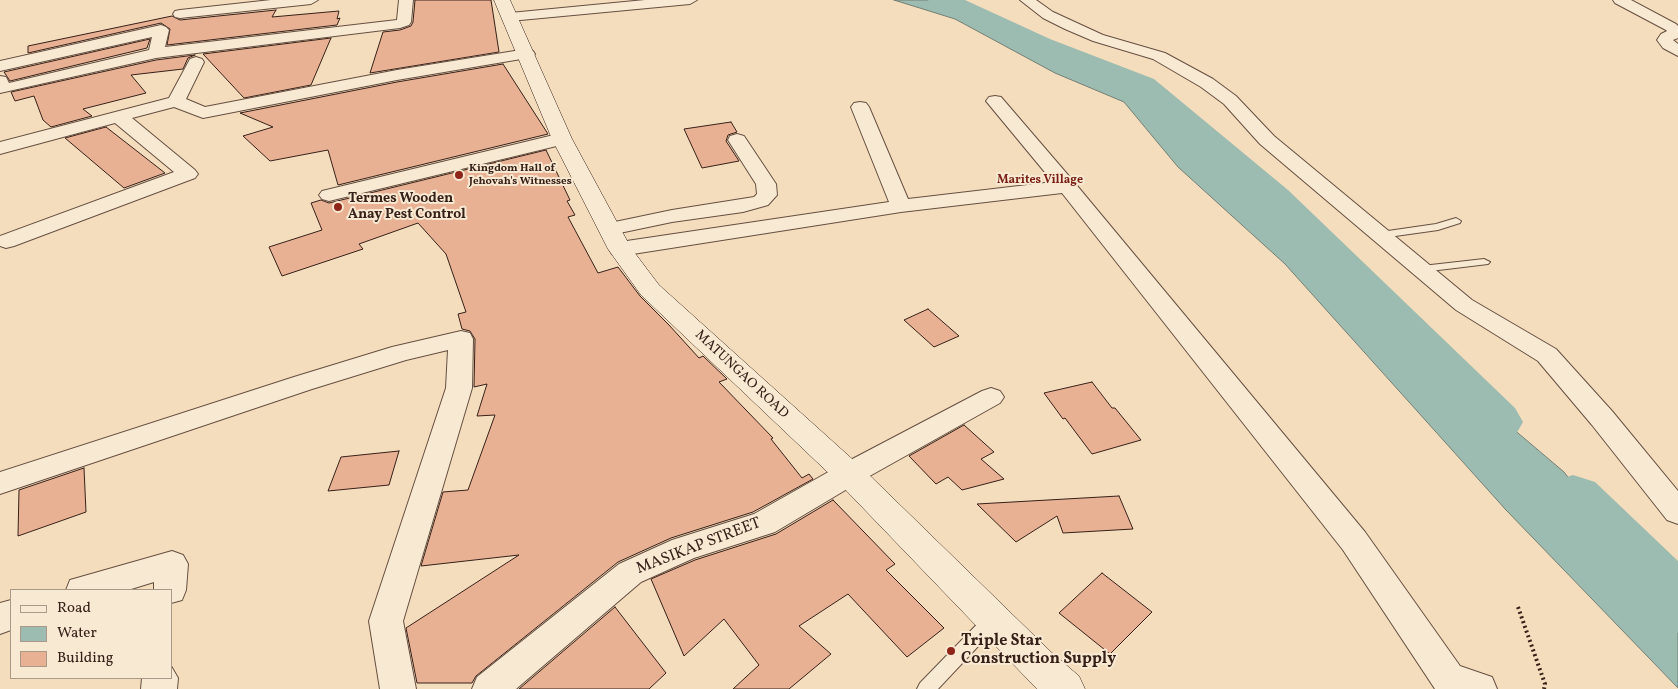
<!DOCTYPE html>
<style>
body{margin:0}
#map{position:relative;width:1678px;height:689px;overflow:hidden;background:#f4ddbc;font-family:Vollkorn,serif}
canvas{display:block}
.legend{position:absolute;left:10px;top:589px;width:162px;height:90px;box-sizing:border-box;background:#f8e9d3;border:1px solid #a98;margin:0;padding:6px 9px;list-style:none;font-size:15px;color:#362018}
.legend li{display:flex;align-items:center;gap:10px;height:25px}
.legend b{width:25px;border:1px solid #a98}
</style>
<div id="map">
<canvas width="1678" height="689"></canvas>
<ul class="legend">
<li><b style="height:6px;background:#f8e9d3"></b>Road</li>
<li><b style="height:14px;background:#9cbcb1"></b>Water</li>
<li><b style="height:14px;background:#e8b194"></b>Building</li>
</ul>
</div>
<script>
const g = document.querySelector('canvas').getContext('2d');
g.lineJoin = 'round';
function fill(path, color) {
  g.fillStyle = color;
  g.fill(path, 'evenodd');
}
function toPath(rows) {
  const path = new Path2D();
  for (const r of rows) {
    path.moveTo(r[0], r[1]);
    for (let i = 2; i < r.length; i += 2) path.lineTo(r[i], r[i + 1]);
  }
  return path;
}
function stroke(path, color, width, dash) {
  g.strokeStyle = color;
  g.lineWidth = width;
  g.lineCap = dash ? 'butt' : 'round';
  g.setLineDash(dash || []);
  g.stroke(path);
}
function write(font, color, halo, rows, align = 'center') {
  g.font = font + ' Vollkorn,serif';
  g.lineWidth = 4;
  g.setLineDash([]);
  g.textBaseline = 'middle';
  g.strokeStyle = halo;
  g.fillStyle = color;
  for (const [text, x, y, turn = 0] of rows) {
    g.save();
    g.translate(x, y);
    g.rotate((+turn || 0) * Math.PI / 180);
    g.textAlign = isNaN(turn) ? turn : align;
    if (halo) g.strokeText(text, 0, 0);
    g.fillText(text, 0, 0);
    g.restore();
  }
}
const water = toPath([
 [894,0,945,0,1062,56,1166,101,1194,140,1277,199,1355,295,1564,472,1678,622,1678,688,1506,510,1285,264,1178,167,1124,102,1055,73,955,19,894,0]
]);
fill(water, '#9cbcb1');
stroke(water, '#737e74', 1);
fill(toPath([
 [928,0,965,0,1050,39,1154,79,1288,190,1515,408,1523,422,1515,436,1495,442,1475,436,1258,208,1130,93,1028,53,932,6,928,0],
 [1573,475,1595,482,1678,561,1678,633,1654,625,1551,516,1542,499,1551,482,1573,475]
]), '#9cbcb1');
const building = toPath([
 [415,0,491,0,499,52,370,73,383,32,400,30,411,26,413,22,415,0],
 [276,10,272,17,339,11,337,19,340,18,337,25,167,45,170,29,161,23,28,53,28,46,172,16,180,20,276,10],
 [331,38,311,85,244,98,203,54,331,38],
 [150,39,147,48,10,81,4,72,150,39],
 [195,55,188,58,183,69,131,75,146,93,83,109,92,116,51,127,43,120,34,96,15,101,11,92,156,60,195,55],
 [503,64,548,134,338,185,328,150,270,161,243,136,273,127,240,113,397,82,503,64],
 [731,122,737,132,728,135,726,141,739,161,702,168,684,129,731,122],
 [106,127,165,173,124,188,65,138,106,127],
 [546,150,570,200,567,201,575,215,568,217,598,273,618,267,640,296,669,325,699,358,703,356,727,379,719,382,773,438,771,439,802,478,809,474,813,479,753,512,671,538,618,562,476,676,472,683,417,683,406,628,519,555,421,566,443,492,468,490,495,415,477,416,487,384,474,387,475,339,470,331,462,329,458,314,466,312,446,254,418,223,359,244,363,249,282,276,269,247,322,230,311,203,321,200,329,203,546,150],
 [928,309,959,336,934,347,904,320,928,309],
 [1092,382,1112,408,1115,408,1141,440,1092,454,1065,418,1063,419,1044,393,1092,382],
 [964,425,994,452,981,459,1004,479,962,490,948,477,936,484,909,456,964,425],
 [399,451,389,485,328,491,341,457,399,451],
 [84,468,86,512,18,536,19,490,84,468],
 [1119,496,1133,529,1063,533,1057,516,1016,542,977,504,1119,496],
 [833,500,895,564,886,570,944,628,907,657,848,594,799,626,831,654,789,689,733,689,759,665,724,619,684,656,651,579,695,560,776,534,833,500],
 [1102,573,1152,612,1110,654,1059,613,1102,573],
 [615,607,666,673,649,689,519,689,615,607]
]);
fill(building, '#e8b194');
stroke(building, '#362018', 1);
const lane = toPath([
 [1456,218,1461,221,1460,223,1438,230,1381,238,1376,235,1381,232,1436,224,1456,218],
 [1484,259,1490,262,1488,264,1422,272,1416,269,1422,266,1484,259],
 [993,612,999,614,1001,619,999,624,938,689,917,689,920,683,987,614,993,612]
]);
const street = toPath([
 [271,0,318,0,311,4,180,18,175,17,173,14,175,11,180,10,271,0],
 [399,0,413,0,411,22,409,25,400,28,156,58,0,93,0,76,6,77,9,83,149,50,152,37,0,71,0,61,161,25,166,27,169,30,165,47,397,20,399,0],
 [645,0,697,0,690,4,510,21,505,20,503,17,505,14,510,13,645,0],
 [1020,0,1036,0,1053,12,1103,35,1165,53,1213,79,1236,96,1274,136,1472,300,1556,349,1612,411,1678,491,1678,524,1667,520,1592,425,1538,361,1456,310,1260,144,1224,104,1201,87,1153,59,1093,41,1065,29,1043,18,1020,0],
 [1613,0,1631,0,1676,24,1678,26,1678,38,1673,40,1678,44,1678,56,1663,48,1657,40,1661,34,1667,31,1666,30,1615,3,1613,0],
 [527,49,533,51,535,54,533,57,397,80,203,118,174,107,132,118,195,170,198,174,195,178,14,246,6,248,0,246,0,236,174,172,115,123,0,154,0,142,169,98,190,59,196,57,202,59,204,62,186,99,205,107,397,70,527,49],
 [995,96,1001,97,1074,182,1365,532,1460,666,1492,677,1497,689,1435,689,1343,550,1062,193,901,212,620,256,612,254,609,249,612,244,620,242,889,202,851,107,854,103,860,102,866,103,869,107,908,199,1053,182,986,101,989,97,995,96],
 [562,133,569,135,571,139,569,143,329,201,322,199,319,195,322,191,562,133],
 [737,134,744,136,776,184,777,195,768,205,743,212,672,222,610,235,602,234,599,229,602,224,610,223,672,210,754,197,757,194,756,184,728,140,730,136,737,134],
 [461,331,470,333,473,339,472,388,403,621,416,689,380,689,369,621,446,388,448,350,406,360,312,389,0,494,0,472,294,377,392,347,461,331],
 [991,388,1000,391,1004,397,1000,403,859,482,775,532,694,558,641,582,516,689,472,689,477,677,619,564,672,540,754,514,839,466,982,391,991,388],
 [172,551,183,555,188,564,186,590,182,600,171,603,171,590,154,590,154,582,128,590,66,590,70,580,172,551],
 [11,600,11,630,0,634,0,603,11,600],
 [171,666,178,678,177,689,141,689,142,678,171,678,171,666]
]);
const secondary = toPath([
 [494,0,510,0,572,139,631,248,659,285,860,466,1051,652,1079,676,1085,689,1037,689,838,482,641,295,608,249,552,139,494,0]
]);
stroke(lane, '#664f41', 2);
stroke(street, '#664f41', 2);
stroke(secondary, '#362018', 1);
stroke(toPath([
 [1518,607,1545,684,1544,689]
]), '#362018', 4, [2, 3]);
fill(lane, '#f8e9d3');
fill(street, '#f8e9d3');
fill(secondary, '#f8e9d3');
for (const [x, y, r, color] of [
 [459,175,5,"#8f2418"],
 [338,207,5,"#8f2418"],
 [951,651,5,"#8f2418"]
]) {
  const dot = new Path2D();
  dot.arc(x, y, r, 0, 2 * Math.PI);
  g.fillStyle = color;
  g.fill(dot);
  stroke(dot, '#f8e9d3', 2);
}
write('bold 11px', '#362018', '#f8e9d3', [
 ["Kingdom Hall of",469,169],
 ["Jehovah's Witnesses",469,182]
], 'left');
write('bold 12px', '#7a1f14', '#f8e9d3', [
 ["Marites Village",1040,181]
]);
write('bold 14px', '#362018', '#f8e9d3', [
 ["Termes Wooden",348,199],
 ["Anay Pest Control",348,215]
], 'left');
write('14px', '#362018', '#f8e9d3', [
 ["MATUNGAO ROAD",741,375,43]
]);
write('16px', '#362018', '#f8e9d3', [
 ["MASIKAP STREET",699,547,-21]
]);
write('bold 16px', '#362018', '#f8e9d3', [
 ["Triple Star",961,642],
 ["Construction Supply",961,660]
], 'left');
</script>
